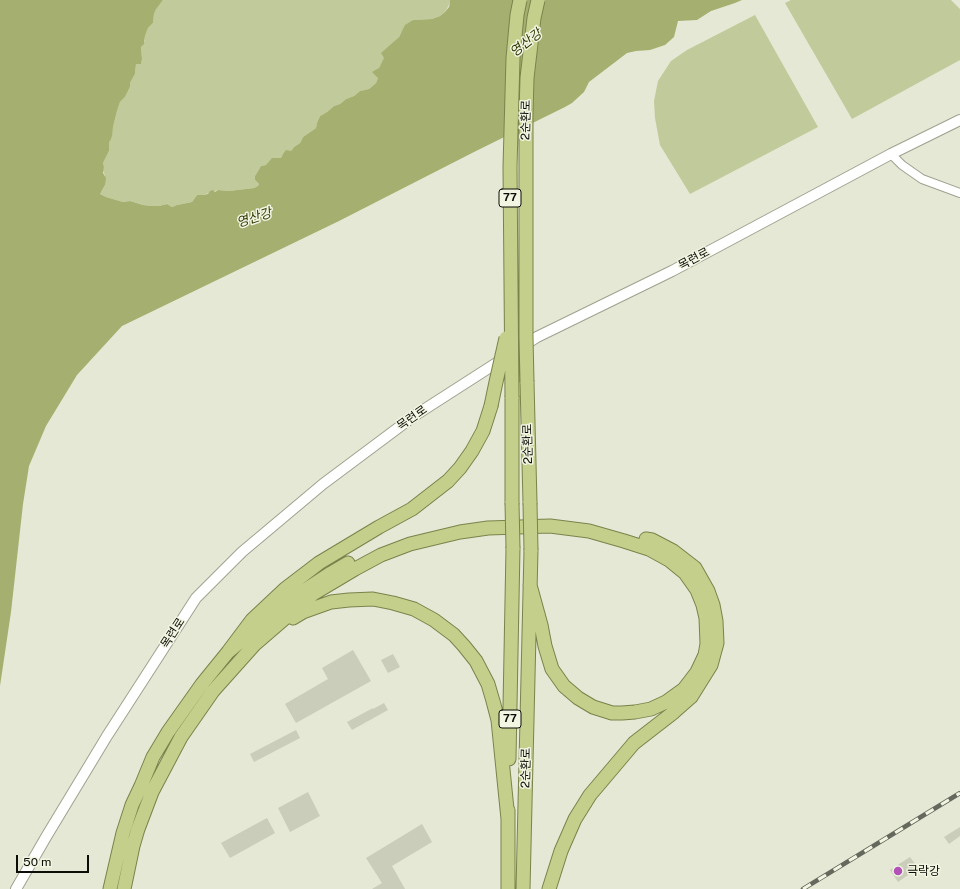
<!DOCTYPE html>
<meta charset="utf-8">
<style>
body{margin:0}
#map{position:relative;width:960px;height:889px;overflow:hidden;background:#e4e8d4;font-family:"Public Sans",sans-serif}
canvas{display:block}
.scale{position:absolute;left:16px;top:855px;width:73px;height:18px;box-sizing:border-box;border:2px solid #0c0d07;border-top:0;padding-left:5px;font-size:12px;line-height:14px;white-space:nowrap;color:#0c0d07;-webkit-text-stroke:3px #f1f5e1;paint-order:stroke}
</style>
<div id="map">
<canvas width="960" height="889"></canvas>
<div class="scale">50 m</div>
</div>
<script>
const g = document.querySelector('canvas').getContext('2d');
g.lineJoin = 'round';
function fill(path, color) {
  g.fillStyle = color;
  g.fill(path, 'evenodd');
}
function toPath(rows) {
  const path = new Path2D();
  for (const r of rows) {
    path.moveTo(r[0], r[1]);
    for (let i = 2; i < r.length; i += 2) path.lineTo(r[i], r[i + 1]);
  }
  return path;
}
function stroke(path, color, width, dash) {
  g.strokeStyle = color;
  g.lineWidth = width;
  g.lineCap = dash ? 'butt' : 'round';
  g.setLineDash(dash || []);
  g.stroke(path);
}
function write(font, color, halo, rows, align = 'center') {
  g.font = font + ' "Public Sans","Noto Sans KR",sans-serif';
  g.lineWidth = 3;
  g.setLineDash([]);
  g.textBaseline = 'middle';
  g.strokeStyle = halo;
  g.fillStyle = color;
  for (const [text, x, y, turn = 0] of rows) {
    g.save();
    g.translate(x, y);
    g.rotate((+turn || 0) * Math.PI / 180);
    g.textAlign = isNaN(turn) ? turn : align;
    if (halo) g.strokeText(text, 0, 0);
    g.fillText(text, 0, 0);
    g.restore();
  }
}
fill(toPath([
 [163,0,450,0,450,3,445,12,440,16,432,19,413,20,401,33,399,37,382,53,385,58,379,68,378,78,376,83,369,89,360,91,354,96,346,99,340,104,334,106,327,112,320,116,317,123,316,128,303,137,300,143,294,147,291,151,283,154,281,158,276,158,266,165,261,166,255,176,255,180,259,184,258,186,254,188,229,191,218,190,203,195,197,195,192,202,177,205,172,207,167,204,159,206,152,206,143,205,130,201,123,202,106,197,100,194,105,185,105,176,103,170,104,167,103,163,109,151,109,142,115,119,117,111,120,102,125,97,130,87,130,83,135,74,136,64,141,64,142,59,141,47,145,41,145,36,148,28,153,23,154,14,156,8],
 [791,0,951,0,960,9,960,60,852,119,785,3],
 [755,15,818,127,690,194,660,145,655,118,654,101,658,81,671,61,687,50]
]), '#c1ca9a');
fill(toPath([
 [0,0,163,0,156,9,154,14,153,23,148,28,145,36,144,44,141,47,142,59,141,64,136,64,135,74,130,83,130,87,125,97,120,102,117,111,113,127,112,136,110,141,109,142,109,151,103,163,104,167,103,173,106,178,105,185,100,194,106,197,123,202,130,201,143,205,152,206,159,206,167,204,172,207,177,205,192,202,197,195,203,195,208,194,210,191,213,190,215,192,218,190,229,191,254,188,258,186,259,184,255,180,255,176,261,166,266,165,272,158,281,158,283,154,286,150,291,151,294,147,300,143,303,137,316,128,317,123,320,116,327,112,334,106,340,104,346,99,354,96,360,91,369,89,376,83,378,78,372,72,379,68,384,58,381,53,399,37,405,25,413,20,432,19,440,16,445,12,449,7,450,3,450,0,742,0,735,3,711,11,697,20,678,21,674,37,665,45,650,50,636,51,627,53,589,82,584,92,572,103,565,107,474,152,339,221,122,326,77,375,46,426,29,466,23,504,11,612,0,686]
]), '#a5b070');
fill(toPath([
 [353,650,371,681,296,723,285,704,328,679,322,668],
 [393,654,400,667,388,673,381,660],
 [384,703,388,710,352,730,347,722,373,708,373,709],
 [296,730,300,738,254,762,250,754],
 [308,792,320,816,290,832,278,808],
 [267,818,275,833,230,858,221,843],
 [422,824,432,842,392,866,405,889,372,889,382,883,366,858],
 [960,827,960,836,949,844,944,837],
 [910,857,918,868,898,882,890,870]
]), '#c9cdb9');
const minor = toPath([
 [891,154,902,165,922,179,960,193]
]);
const tertiary = toPath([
 [16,889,46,837,107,736,196,598,242,552,323,484,414,416,537,337,672,271,891,154,960,120]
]);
const trunk = toPath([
 [527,382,530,503],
 [512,397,512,503],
 [293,618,303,612,331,602,349,600,373,599,393,603,414,609,434,620,454,635,464,646,476,661,488,684,493,701,498,720,508,819],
 [228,652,287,602,331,573,348,563],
 [509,759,513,548],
 [110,889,123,833,132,805,141,786,153,757,168,732,202,684,228,652,252,620,285,589,319,563,379,527,412,509,448,481,460,468,472,451,483,431,491,406],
 [124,889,133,846,138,829,152,792,181,737,213,691,255,644,313,594,355,569,381,555,410,544,460,532,488,528,550,526,589,531,624,541,649,549,669,560,685,573,697,590,703,605,706,618,707,644,705,655,697,672,684,689,666,702,651,709,635,712,622,713,612,713,593,707,578,698,564,686,552,669,545,646,541,625,530,585],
 [508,889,508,810],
 [523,889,531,550],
 [549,889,561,851,575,819,590,795,634,743,674,712,691,697,711,665,717,643,716,621,713,605,708,591,695,568,673,551,652,540,646,539]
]);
stroke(minor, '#9ea28f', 10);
stroke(tertiary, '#9ea28f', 12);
stroke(trunk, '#7a834b', 15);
stroke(minor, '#fff', 8);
stroke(tertiary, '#fff', 10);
stroke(trunk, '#c4cf8c', 13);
const rail = toPath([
 [803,889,960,793]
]);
stroke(rail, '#65685c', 4.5);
stroke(rail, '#f1f5e1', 3, [9]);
const trunkBridge = toPath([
 [527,382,526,337,526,114,527,78,534,18,538,0],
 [512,397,510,167,513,58,517,15,520,0],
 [491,406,496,382,506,338],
 [512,503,513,548],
 [530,503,531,550]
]);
stroke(trunkBridge, '#7a834b', 15, []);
stroke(trunkBridge, '#c4cf8c', 13);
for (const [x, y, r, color] of [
 [898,871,5,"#b451b8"]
]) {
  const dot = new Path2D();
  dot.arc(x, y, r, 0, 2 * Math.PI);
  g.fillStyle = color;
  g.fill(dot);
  stroke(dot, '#f1f5e1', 1.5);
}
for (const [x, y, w] of [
 [510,198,22],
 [510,719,22]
]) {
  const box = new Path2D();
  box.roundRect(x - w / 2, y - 9, w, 18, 3);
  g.fillStyle = '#f1f5e1';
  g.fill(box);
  stroke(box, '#0c0d07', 1);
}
write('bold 11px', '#0c0d07', null, [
 ["77",510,198],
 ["77",510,719]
]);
write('12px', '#0c0d07', '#f1f5e1', [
 ["2순환로",526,120,-89],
 ["목련로",694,259,-28],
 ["목련로",412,418,-35],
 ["2순환로",528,444,-91],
 ["목련로",173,633,-57],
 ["2순환로",526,768,-89]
]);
write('12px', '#0c0d07', '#f1f5e1', [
 ["극락강",907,871]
], 'left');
write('italic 13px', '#313703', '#f1f5e1', [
 ["영산강",526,43,-38],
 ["영산강",254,218,-18]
]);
</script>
